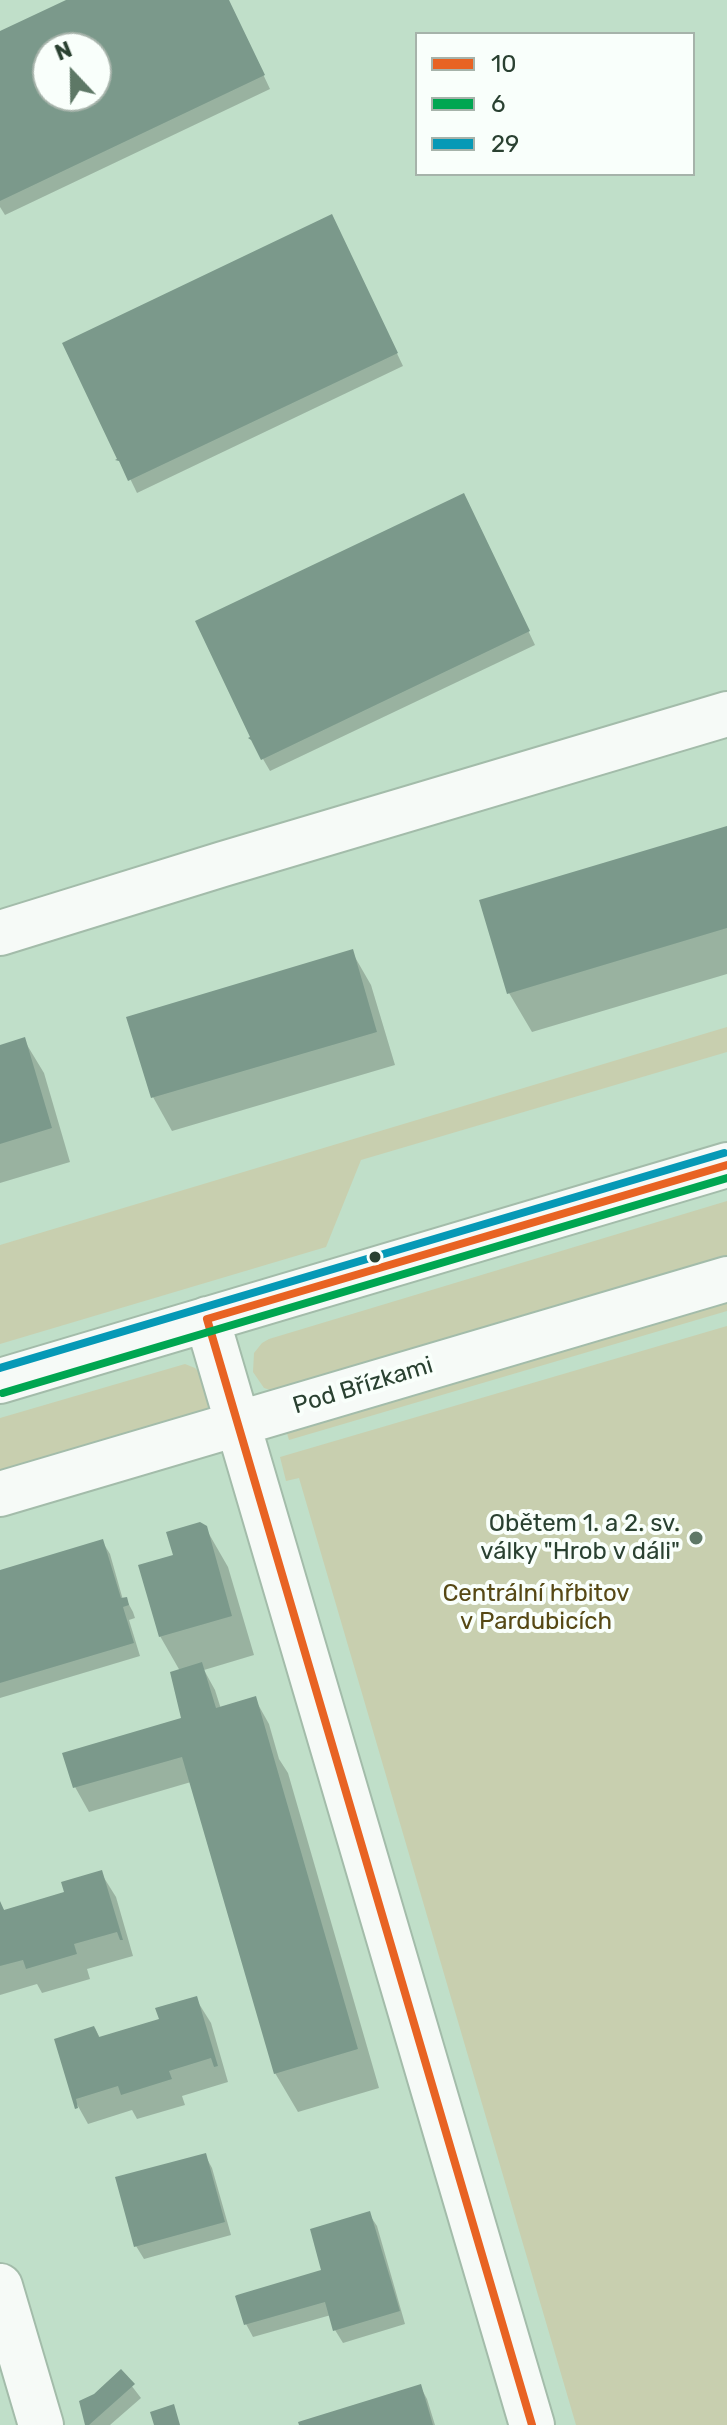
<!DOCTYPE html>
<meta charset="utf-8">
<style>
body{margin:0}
#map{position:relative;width:727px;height:2425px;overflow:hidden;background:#c0dfc9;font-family:Rubik,sans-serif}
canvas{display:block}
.legend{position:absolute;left:415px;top:32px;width:280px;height:144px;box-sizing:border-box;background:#f9fffb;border:2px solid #a6b3aa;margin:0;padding:10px 14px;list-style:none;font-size:24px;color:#2a4131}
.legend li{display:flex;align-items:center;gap:16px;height:40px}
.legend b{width:40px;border:2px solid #a6b3aa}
.north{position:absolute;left:32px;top:32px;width:80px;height:80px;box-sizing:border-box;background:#f9fffb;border:2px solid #a6b3aa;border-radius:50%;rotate:338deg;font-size:22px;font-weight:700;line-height:32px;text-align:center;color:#2a4131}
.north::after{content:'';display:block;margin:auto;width:28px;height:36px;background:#5e7866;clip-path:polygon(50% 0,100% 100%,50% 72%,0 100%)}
</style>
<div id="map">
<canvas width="727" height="2425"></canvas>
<ul class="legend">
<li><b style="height:10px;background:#e86323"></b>10</li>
<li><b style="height:10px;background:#00a651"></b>6</li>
<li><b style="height:10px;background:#0699b6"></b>29</li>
</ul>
<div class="north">N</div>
</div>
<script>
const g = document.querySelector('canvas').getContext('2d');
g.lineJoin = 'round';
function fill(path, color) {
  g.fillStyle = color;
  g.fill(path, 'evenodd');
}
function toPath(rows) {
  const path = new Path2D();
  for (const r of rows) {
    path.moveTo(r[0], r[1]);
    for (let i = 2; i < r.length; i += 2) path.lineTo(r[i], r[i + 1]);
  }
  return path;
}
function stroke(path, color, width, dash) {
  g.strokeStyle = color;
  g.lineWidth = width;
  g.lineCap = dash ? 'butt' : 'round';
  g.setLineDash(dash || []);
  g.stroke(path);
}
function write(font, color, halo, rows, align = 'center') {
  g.font = font + ' Rubik,sans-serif';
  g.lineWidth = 8;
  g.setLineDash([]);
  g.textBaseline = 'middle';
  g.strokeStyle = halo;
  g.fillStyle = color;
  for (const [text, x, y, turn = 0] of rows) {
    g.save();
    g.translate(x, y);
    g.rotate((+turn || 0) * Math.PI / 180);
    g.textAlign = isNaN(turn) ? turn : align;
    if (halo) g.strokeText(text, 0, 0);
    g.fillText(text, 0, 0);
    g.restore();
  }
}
fill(toPath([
 [727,1027,727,1052,361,1160,326,1247,0,1344,0,1245],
 [727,1201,727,1259,273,1391,264,1388,253,1372,254,1353,262,1343,269,1339],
 [727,1296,727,1311,289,1440,285,1427],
 [727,1326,727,2425,576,2425,299,1478,286,1481,280,1457],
 [185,1364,195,1368,204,1377,211,1401,207,1409,194,1418,0,1476,0,1418]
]), '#c8cfaf');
fill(toPath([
 [71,0,228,0,270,89,5,215,0,207,0,33],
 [48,48,96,48,96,96,48,96],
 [338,230,403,366,137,493,65,344],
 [470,508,535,645,270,771,263,759],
 [727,828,727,974,532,1032,509,993],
 [352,952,371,985,395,1065,172,1131,153,1097],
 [24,1040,44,1073,70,1162,0,1183,0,1047],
 [205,1527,228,1567,254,1655,204,1670,215,1690,221,1709,255,1699,269,1724,279,1759,288,1773,379,2088,298,2112,275,2073,191,1782,89,1812,75,1787,184,1719,180,1671,160,1636,175,1557],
 [102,1541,110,1554,123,1600,126,1599,133,1612,135,1618,129,1620,140,1656,0,1698,0,1572],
 [101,1873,116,1897,133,1956,87,1969,90,1979,42,1993,37,1984,0,1995,0,1903,5,1912,67,1894],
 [196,1999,211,2023,228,2082,182,2096,185,2105,137,2119,132,2110,88,2124,74,2099,95,2028,100,2038,161,2020],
 [205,2155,212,2168,231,2235,144,2259,136,2246],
 [369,2214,377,2226,405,2324,343,2343,335,2330,331,2315,253,2337,246,2324,324,2271],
 [121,2372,141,2398,110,2425,87,2425,95,2396],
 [420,2386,427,2399,435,2425,301,2425]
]), '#0003');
fill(toPath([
 [66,0,229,0,265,75,0,201,0,31],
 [48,48,96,48,96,96,48,96],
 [332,214,398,353,128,481,119,461,115,460,117,459,62,343],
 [464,493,530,631,261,760,251,740,248,738,250,737,195,621],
 [727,826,727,928,507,994,479,900],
 [353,949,377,1032,151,1098,126,1017],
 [25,1037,52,1128,0,1144,0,1045],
 [200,1522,207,1526,232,1616,159,1637,138,1565,173,1555,166,1532],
 [103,1539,121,1598,127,1597,129,1605,123,1607,134,1643,0,1683,0,1570],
 [202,1662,216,1708,256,1696,358,2049,274,2074,182,1757,73,1788,62,1753,181,1718,170,1672],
 [102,1870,123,1940,120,1940,117,1932,74,1944,77,1954,26,1969,23,1960,0,1966,0,1901,4,1910,64,1892,61,1882],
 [197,1996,218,2066,214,2067,211,2058,169,2071,172,2079,121,2095,118,2086,76,2099,78,2108,75,2109,54,2039,94,2026,99,2037,159,2019,155,2008],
 [206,2153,225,2222,134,2247,115,2177],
 [370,2211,400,2311,333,2331,325,2302,244,2325,235,2296,237,2295,321,2270,310,2229],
 [121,2369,135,2384,89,2425,85,2425,79,2401,94,2394],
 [421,2384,433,2425,299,2425,298,2422],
 [174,2404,180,2425,154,2425,150,2412]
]), '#7b998b');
const minor = toPath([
 [0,933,223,864,727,714],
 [207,1319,532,2425],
 [0,1381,727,1165],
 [0,1494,727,1279],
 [0,2286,41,2425]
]);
stroke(minor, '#a3bcaa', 48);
stroke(minor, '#f6faf7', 44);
stroke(toPath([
 [207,1319,532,2425],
 [207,1319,727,1165]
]), '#e86323', 8);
stroke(toPath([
 [3,1393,727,1178]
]), '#00a651', 8);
stroke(toPath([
 [0,1368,724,1153]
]), '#0699b6', 8);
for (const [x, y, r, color] of [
 [375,1257,7,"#2a4131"],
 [696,1538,8,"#5e7866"]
]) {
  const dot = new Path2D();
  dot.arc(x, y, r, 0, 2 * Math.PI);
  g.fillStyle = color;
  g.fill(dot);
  stroke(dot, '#f9fffb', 3);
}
write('24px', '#2a4131', '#f9fffb', [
 ["Pod Břízkami",363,1386,-17]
]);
write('24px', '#2a4131', '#f9fffb', [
 ["Obětem 1. a 2. sv.",680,1524],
 ["války \"Hrob v dáli\"",680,1552]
], 'right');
write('24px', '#564814', '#f9fffb', [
 ["Centrální hřbitov",536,1594],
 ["v Pardubicích",536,1622]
]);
</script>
